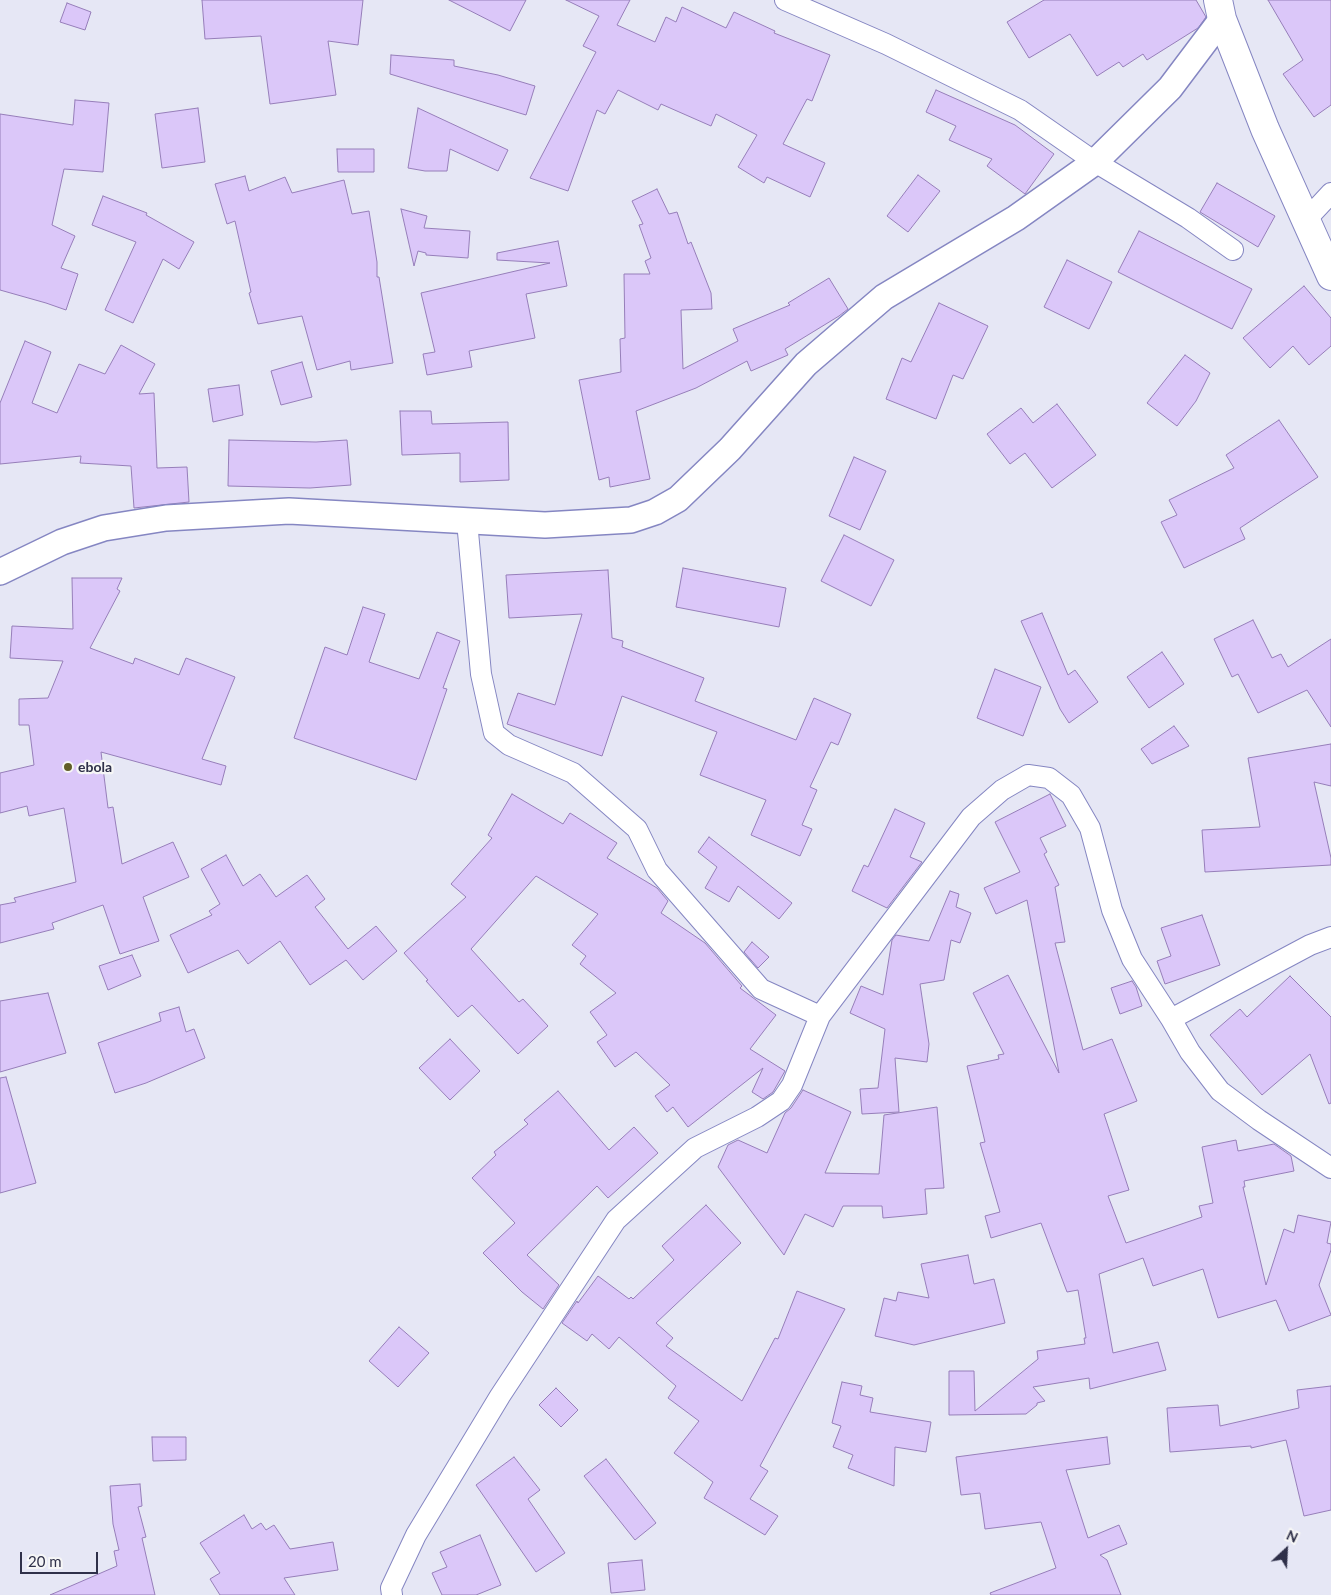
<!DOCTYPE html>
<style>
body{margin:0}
#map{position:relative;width:1331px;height:1595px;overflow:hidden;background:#e6e7f5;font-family:Lato,sans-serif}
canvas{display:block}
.north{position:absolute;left:1261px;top:1525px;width:50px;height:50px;-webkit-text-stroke:4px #f6f6f6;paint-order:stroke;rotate:25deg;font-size:14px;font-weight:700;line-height:20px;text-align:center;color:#2f3049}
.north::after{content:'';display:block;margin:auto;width:18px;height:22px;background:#2f3049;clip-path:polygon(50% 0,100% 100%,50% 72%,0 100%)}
.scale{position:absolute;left:20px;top:1552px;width:78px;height:22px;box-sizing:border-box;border:2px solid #2f3049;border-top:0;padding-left:6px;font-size:15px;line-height:18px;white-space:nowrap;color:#2f3049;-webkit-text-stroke:4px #f6f6f6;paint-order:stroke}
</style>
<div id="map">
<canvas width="1331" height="1595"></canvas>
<div class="north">N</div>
<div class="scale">20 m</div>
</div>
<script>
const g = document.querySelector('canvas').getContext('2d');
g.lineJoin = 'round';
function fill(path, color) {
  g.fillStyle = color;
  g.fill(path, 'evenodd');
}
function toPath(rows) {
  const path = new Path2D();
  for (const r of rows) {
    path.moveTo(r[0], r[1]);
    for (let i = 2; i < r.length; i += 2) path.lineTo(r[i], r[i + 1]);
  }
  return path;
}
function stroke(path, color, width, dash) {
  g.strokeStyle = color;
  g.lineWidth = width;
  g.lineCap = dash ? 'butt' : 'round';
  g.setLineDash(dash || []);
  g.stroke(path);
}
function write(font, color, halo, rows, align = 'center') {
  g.font = font + ' Lato,sans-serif';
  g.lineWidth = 4.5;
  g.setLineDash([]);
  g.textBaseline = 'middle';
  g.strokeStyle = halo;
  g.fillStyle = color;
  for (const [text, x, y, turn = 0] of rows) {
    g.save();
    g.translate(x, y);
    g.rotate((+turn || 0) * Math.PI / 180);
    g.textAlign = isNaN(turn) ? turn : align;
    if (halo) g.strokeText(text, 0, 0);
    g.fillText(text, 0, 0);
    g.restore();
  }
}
const building = toPath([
 [202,0,363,0,358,45,328,41,336,95,270,104,261,36,205,39,202,0],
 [449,0,526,0,510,31,449,0],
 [566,0,630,0,617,25,655,42,666,17,676,22,682,7,726,28,734,12,775,31,774,33,830,55,812,101,807,99,783,144,825,163,810,197,767,177,764,183,738,167,757,135,716,114,711,126,661,104,658,110,618,90,605,114,597,110,568,191,530,178,596,52,583,46,599,16,566,0],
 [1044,0,1196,0,1206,17,1198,28,1147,60,1143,54,1123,67,1119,62,1097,76,1070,34,1029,58,1007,22,1044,0],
 [1268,0,1331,0,1331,105,1314,117,1283,74,1303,60,1268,0],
 [67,3,91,12,85,30,60,22,67,3],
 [391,55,454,60,454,66,498,75,535,86,526,115,390,74,391,55],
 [936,90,1015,125,1054,154,1025,194,987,166,992,159,949,140,956,126,926,112,936,90],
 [75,100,109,103,103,172,64,169,52,225,75,236,61,268,78,274,66,310,46,303,0,290,0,114,73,125,75,100],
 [198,108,205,162,162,168,155,114,198,108],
 [418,108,508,150,498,171,450,149,447,171,425,171,408,168,418,108],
 [337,149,374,149,374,172,338,172,337,149],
 [918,175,940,191,908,232,887,216,918,175],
 [245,176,249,191,285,177,292,193,344,180,352,214,369,211,377,262,377,277,379,277,393,363,351,370,350,361,317,370,302,316,258,324,249,293,251,292,235,221,227,224,215,184,245,176],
 [1217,183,1275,216,1258,247,1200,212,1217,183],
 [657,189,669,214,677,212,688,244,691,242,711,293,712,309,681,310,683,369,738,341,733,329,790,305,788,303,829,278,848,309,839,316,785,349,788,355,751,371,747,361,696,388,636,411,650,479,610,487,609,477,599,480,579,380,621,372,620,339,625,338,624,274,650,274,645,261,651,258,639,225,643,224,632,201,657,189],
 [103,196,147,213,146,215,194,242,179,269,163,259,133,323,105,310,136,242,92,225,103,196],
 [401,209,427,216,424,228,470,231,468,258,426,255,426,253,418,251,414,266,401,209],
 [1139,231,1252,289,1232,329,1118,272,1139,231],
 [558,241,567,286,526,294,535,338,469,351,472,367,427,375,423,354,435,352,421,293,550,263,497,260,497,253,558,241],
 [1067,260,1112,282,1089,329,1044,307,1067,260],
 [1304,286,1331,318,1331,346,1309,365,1293,346,1270,368,1243,338,1304,286],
 [939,303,988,326,963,379,953,375,936,419,886,399,902,358,911,362,939,303],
 [25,341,51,352,32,403,57,413,79,364,105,374,121,345,155,364,139,394,154,393,157,468,187,467,189,502,134,508,131,466,80,463,81,456,0,464,0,403,25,341],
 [1185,355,1210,373,1196,401,1177,426,1147,403,1185,355],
 [302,362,312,397,281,405,271,371,302,362],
 [239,385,243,415,213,422,208,389,239,385],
 [1057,404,1096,455,1052,488,1025,453,1010,464,987,434,1021,408,1033,423,1057,404],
 [400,411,431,411,432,424,508,422,509,480,460,482,460,453,402,455,400,411],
 [1279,420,1318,477,1240,528,1245,539,1184,568,1161,522,1177,515,1169,500,1234,468,1226,455,1279,420],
 [229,440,316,442,347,440,351,485,310,488,228,486,229,440],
 [854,457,886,471,860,530,829,516,854,457],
 [844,535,894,560,871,606,821,581,844,535],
 [683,568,786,588,779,627,676,607,683,568],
 [608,570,612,638,623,641,622,647,704,678,695,701,796,740,814,698,851,714,838,745,831,742,810,787,817,790,802,825,812,829,800,856,751,835,766,800,700,775,717,732,622,696,602,756,507,724,518,693,555,705,582,614,509,618,506,575,608,570],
 [72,578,122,578,117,589,120,591,90,648,133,664,135,658,179,675,186,658,235,677,202,759,226,766,221,785,101,752,108,808,113,807,122,864,173,842,189,877,143,897,159,941,120,954,103,905,52,923,54,929,0,943,0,905,16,902,14,898,76,882,64,808,29,816,27,806,0,813,0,773,34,765,29,725,19,725,19,699,48,698,63,661,10,658,12,626,73,629,72,578],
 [363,607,385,614,369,662,419,679,437,632,460,641,443,688,447,689,416,780,294,738,325,647,347,655,363,607],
 [1042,613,1068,675,1075,670,1098,702,1069,723,1060,709,1021,621,1042,613],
 [1253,620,1272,658,1281,654,1288,667,1331,639,1331,727,1307,690,1258,713,1238,674,1232,677,1214,639,1253,620],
 [1162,652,1184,684,1149,708,1127,677,1162,652],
 [995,669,1041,687,1023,736,977,718,995,669],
 [1174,726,1189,746,1152,764,1141,749,1174,726],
 [1331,744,1331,786,1314,782,1331,858,1331,865,1205,872,1202,830,1260,827,1248,758,1331,744],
 [512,794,563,824,570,813,617,843,607,858,657,888,668,901,661,913,705,943,742,986,740,988,776,1015,750,1049,785,1071,773,1092,763,1099,752,1092,763,1068,688,1127,673,1107,667,1112,655,1096,670,1085,636,1052,615,1067,597,1042,607,1035,590,1012,616,993,580,964,586,956,572,945,598,914,536,876,471,949,519,1002,523,999,548,1026,518,1054,472,1005,458,1017,426,981,428,980,404,953,466,897,451,884,492,838,488,835,512,794],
 [1050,794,1066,826,1040,838,1047,852,1044,854,1059,885,1055,887,1065,942,1055,943,1083,1050,1112,1039,1137,1101,1104,1114,1129,1190,1108,1196,1126,1243,1202,1217,1199,1206,1213,1203,1202,1147,1236,1140,1238,1151,1274,1144,1291,1156,1294,1171,1244,1181,1245,1187,1243,1187,1266,1285,1284,1229,1294,1233,1298,1215,1331,1222,1327,1243,1331,1244,1331,1250,1319,1285,1331,1315,1289,1331,1276,1300,1218,1318,1203,1269,1153,1286,1143,1258,1099,1274,1113,1353,1158,1342,1166,1370,1090,1389,1089,1378,1033,1387,1045,1401,1037,1403,1037,1405,1026,1414,949,1415,949,1371,974,1371,975,1411,1038,1359,1037,1351,1085,1344,1084,1338,1086,1338,1078,1290,1067,1292,1041,1223,991,1238,985,1216,1000,1212,980,1143,985,1142,967,1066,999,1059,998,1055,1004,1054,973,993,1008,975,1059,1073,1027,900,996,914,984,888,1020,872,995,822,1050,794],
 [895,809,925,823,910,857,922,862,887,908,852,891,864,865,868,867,895,809],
 [709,837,792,903,779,919,738,886,729,902,705,888,717,867,698,852,709,837],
 [226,855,243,886,260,874,276,897,307,875,325,899,315,907,348,949,376,926,397,951,363,980,346,960,310,985,280,941,248,964,238,950,188,973,170,935,212,915,209,911,220,904,201,869,226,855],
 [950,891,959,894,956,907,971,913,960,943,951,940,944,980,920,984,929,1044,927,1062,895,1058,899,1112,862,1114,860,1089,878,1088,885,1029,850,1013,861,986,883,995,892,940,896,935,929,941,950,891],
 [1202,915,1220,965,1165,984,1157,961,1171,956,1161,928,1202,915],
 [752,942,769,957,758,968,744,952,752,942],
 [132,955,141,976,108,990,99,966,132,955],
 [1290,976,1331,1017,1331,1103,1329,1104,1310,1054,1262,1095,1210,1035,1240,1009,1247,1017,1290,976],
 [1132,981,1136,987,1142,1006,1120,1014,1111,988,1132,981],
 [48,993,66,1053,0,1072,0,1001,48,993],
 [179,1007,186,1032,194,1029,205,1058,146,1083,115,1093,98,1043,161,1021,159,1013,179,1007],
 [450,1039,480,1071,450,1100,419,1068,450,1039],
 [6,1077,36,1183,0,1193,0,1078,6,1077],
 [803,1090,851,1112,825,1173,879,1174,884,1115,937,1107,944,1188,925,1189,927,1214,883,1218,882,1206,843,1206,833,1227,805,1214,784,1255,718,1167,728,1145,738,1140,767,1153,785,1113,791,1108,803,1090],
 [558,1091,609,1150,634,1127,658,1153,608,1198,597,1186,527,1255,559,1285,543,1309,522,1292,483,1253,515,1223,472,1178,496,1155,494,1152,528,1124,524,1120,558,1091],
 [706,1205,741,1243,656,1323,673,1338,666,1346,742,1401,775,1338,778,1339,797,1291,845,1309,760,1466,768,1471,750,1499,778,1516,765,1535,704,1498,713,1482,674,1453,699,1421,668,1398,676,1386,619,1337,609,1349,592,1334,587,1341,562,1323,577,1301,578,1303,598,1276,629,1299,631,1297,633,1299,674,1260,662,1246,706,1205],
 [968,1255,974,1284,994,1279,1005,1323,914,1345,875,1336,884,1298,896,1301,898,1292,929,1298,921,1264,968,1255],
 [399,1327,429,1353,398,1387,369,1361,399,1327],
 [842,1382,862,1386,860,1395,873,1398,870,1412,931,1422,926,1452,895,1447,894,1486,848,1468,853,1455,833,1447,841,1426,832,1423,842,1382],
 [1331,1386,1331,1510,1304,1516,1286,1440,1251,1448,1251,1446,1170,1452,1167,1408,1218,1405,1220,1426,1299,1408,1297,1390,1331,1386],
 [556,1388,578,1410,561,1427,539,1405,556,1388],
 [152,1437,186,1437,186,1460,153,1461,152,1437],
 [1107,1437,1110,1464,1066,1470,1088,1538,1119,1525,1127,1544,1100,1555,1107,1560,1121,1595,991,1595,990,1593,1056,1568,1041,1522,985,1529,980,1493,961,1495,956,1457,1107,1437],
 [514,1457,540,1490,528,1499,565,1553,536,1572,476,1485,514,1457],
 [606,1459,656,1523,635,1540,584,1476,606,1459],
 [140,1484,142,1506,138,1507,146,1537,142,1538,155,1595,50,1595,117,1566,114,1551,119,1550,113,1524,110,1486,140,1484],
 [244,1515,252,1529,261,1523,266,1530,274,1525,290,1549,333,1542,338,1570,284,1578,295,1595,220,1595,210,1579,220,1573,200,1543,244,1515],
 [480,1535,501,1585,476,1595,442,1595,432,1573,447,1567,440,1552,480,1535],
 [642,1560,645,1590,611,1593,608,1563,642,1560]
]);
fill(building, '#dbc7f9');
stroke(building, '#967eb9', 1);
const minor = toPath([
 [785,0,886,44,1020,110,1095,162,1188,218,1233,250],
 [1305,221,1331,193],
 [467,521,481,674,494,733,509,745,573,773,637,829,657,870,761,989,820,1016],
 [1171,1019,1310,945,1331,937],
 [392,1595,391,1588,416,1535,500,1396,616,1220,695,1148,757,1117,781,1101,792,1085,820,1016,971,817,1002,790,1028,775,1049,778,1071,795,1090,828,1112,910,1132,959,1171,1019,1190,1052,1220,1091,1259,1120,1331,1168]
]);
const tertiary = toPath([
 [0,572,62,542,104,528,166,518,289,511,545,525,631,520,655,512,678,499,730,449,806,364,884,297,1016,218,1095,162,1170,88,1222,19]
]);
const secondary = toPath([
 [1218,0,1222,19,1265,129,1331,276]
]);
stroke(minor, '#8586c2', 22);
stroke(tertiary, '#8586c2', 28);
stroke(secondary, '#8586c2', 30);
stroke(minor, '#fff', 20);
stroke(tertiary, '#fff', 25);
stroke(secondary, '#fff', 28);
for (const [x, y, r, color] of [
 [68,767,5,"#615c28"]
]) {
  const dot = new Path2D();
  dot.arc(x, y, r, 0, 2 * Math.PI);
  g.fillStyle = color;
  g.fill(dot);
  stroke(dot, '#f6f6f6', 2);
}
write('bold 14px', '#2f3049', '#f6f6f6', [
 ["ebola",78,767]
], 'left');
</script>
